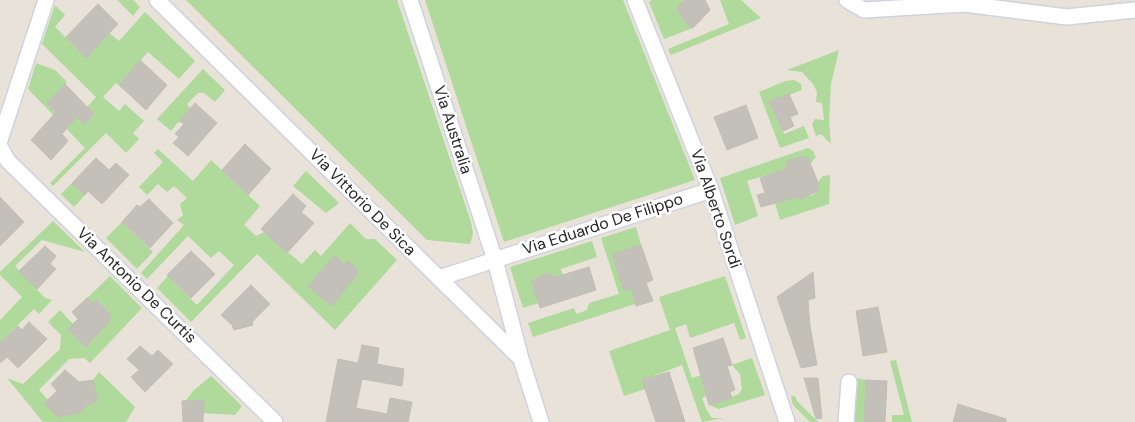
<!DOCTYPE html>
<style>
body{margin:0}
canvas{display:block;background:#e8e2d9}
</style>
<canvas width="1135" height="422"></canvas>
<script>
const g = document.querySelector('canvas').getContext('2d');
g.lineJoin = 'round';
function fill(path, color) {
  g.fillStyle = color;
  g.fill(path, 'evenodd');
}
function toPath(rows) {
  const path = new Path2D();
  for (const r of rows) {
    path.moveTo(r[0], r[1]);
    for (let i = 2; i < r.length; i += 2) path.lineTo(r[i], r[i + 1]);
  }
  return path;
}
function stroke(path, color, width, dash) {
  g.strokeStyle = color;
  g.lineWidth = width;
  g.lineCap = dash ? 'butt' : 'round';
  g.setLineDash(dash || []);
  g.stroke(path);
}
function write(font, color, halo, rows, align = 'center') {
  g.font = font + ' "DM Sans",sans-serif';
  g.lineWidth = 5;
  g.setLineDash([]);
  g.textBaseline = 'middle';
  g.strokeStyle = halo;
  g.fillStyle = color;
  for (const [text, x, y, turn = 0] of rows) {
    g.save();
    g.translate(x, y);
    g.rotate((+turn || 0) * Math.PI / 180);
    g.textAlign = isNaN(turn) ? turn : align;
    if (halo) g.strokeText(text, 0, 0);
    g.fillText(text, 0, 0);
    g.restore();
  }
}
fill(toPath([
 [117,0,133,0,140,7,133,16],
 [186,0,397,0,471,222,473,234,470,244,427,240],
 [425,0,623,0,695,180,504,242],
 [652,0,683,0,678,10,693,28,664,39,649,2],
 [720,0,741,0,761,18,671,55,668,49,729,24],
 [55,5,65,15,55,27,86,57,109,33,119,41,145,12,195,61,179,79,148,52,119,85,116,83,103,97,119,111,125,104,144,121,133,133,139,139,126,153,106,133,53,186,50,183,85,148,28,89,36,63,55,70,67,82,46,103,69,125,77,117,85,124,94,115,87,107,96,97,42,44],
 [839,50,831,84,829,121,831,144,821,134,816,136,812,124,815,119,824,120,822,103,816,102,817,92,813,84,802,72,787,70],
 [203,69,225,90,215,102,204,93,198,93,187,104,190,108,171,131,157,119],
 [794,80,801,84,802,90,770,102,784,134,804,126,809,138,780,148,759,92,785,81],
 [808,148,813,151,816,157,810,164,808,158,802,157,787,162,798,199,813,195,818,191,818,182,823,176,830,175,829,204,780,220,775,203,784,200,774,173,747,181,758,216,735,225,720,178],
 [158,149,193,181,211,160,260,206,244,225,256,236,264,232,302,264,315,250,321,256,350,223,366,239,375,239,397,260,335,330,257,254,191,322,157,288,168,276,197,305,234,265,219,251,211,258,188,236,147,279,141,273,184,225,177,220,183,215,180,204,187,198,174,186,167,192,158,184,147,195,139,187,163,162,154,153],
 [306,171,339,203,326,213,293,186],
 [72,183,85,195,74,207,61,194],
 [53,221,85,252,42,240,15,266,45,298,52,300,39,314,34,309,0,343,0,320,22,297,0,275,0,272],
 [122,222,153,252,137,269,106,238],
 [636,227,641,245,612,254,624,291,631,288,635,304,533,337,528,323,574,308,576,314,587,310,589,303,619,294,601,238],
 [592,241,597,257,561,269,563,275,552,278,550,274,531,279,539,303,523,308,510,267],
 [110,276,142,308,90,363,84,358,69,359,39,390,48,400,45,403,58,417,79,413,87,405,98,401,93,380,99,372,135,407,126,422,43,422,7,378,23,384,60,349,61,335,48,322,60,310,73,324,68,329,84,347,109,323,110,314,98,300,93,303,87,298],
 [725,276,746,338,740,340,734,323,690,338,686,324,675,328,692,378,702,375,711,383,703,386,706,396,702,398,707,411,712,418,724,418,702,422,682,365,643,380,645,389,624,396,609,351,670,330,659,297],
 [752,358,765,395,719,409,709,405,739,394,742,389,740,374,732,365],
 [896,360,912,422,892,422,892,415,904,415,890,361],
 [211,376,242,406,235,415,203,413,203,400,186,400,193,391],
 [856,378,866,380,864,422,852,422],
 [791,396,795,396,797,401,818,422,810,422,793,405]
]), '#afda9b');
const building = toPath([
 [685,0,705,0,710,10,693,28,683,20,678,10,679,5,685,0],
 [98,4,118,24,86,58,66,37,98,4],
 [140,60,167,85,146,110,119,85,140,60],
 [65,84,94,114,85,124,77,117,62,134,68,141,51,160,31,140,56,112,46,103,65,84],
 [789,94,798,114,790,117,794,126,783,131,769,101,789,94],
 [195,103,217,123,188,156,173,143,179,137,175,134,184,124,179,121,195,103],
 [746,105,758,138,727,150,714,117,746,105],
 [245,144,271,169,248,195,222,170,245,144],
 [802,157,808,158,818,182,818,191,799,200,798,197,761,207,757,195,765,193,760,178,788,168,786,162,802,157],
 [96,158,109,170,116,163,129,175,102,204,88,191,85,195,72,183,96,158],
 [293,194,306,206,301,212,314,223,287,253,261,229,293,194],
 [0,197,24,222,0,246,0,197],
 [149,199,173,223,150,248,122,222,137,205,140,207,149,199],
 [641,245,653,280,646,283,653,301,636,306,631,288,624,291,612,254,641,245],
 [45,246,56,256,50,264,56,269,37,289,19,271,45,246],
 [191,251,215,274,191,298,167,275,191,251],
 [335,255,344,264,348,261,357,269,357,275,331,306,308,286,335,255],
 [589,267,596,290,540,308,531,280,550,273,552,278,589,267],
 [813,272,815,298,808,300,810,326,817,365,801,368,777,297,813,272],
 [251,285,270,304,252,322,253,325,234,330,232,325,221,315,251,285],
 [87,298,93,303,97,300,110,314,109,323,85,347,68,329,78,319,72,312,87,298],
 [878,307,887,352,863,356,856,311,878,307],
 [29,322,47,339,18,368,7,357,0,363,0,343,18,326,22,330,29,322],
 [723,338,732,365,727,366,735,390,730,392,732,398,709,405,693,348,723,338],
 [362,345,379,348,377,364,404,369,402,386,362,379,356,408,387,414,390,398,412,402,408,422,326,422,338,359,358,363,362,345],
 [140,346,152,356,158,350,173,364,145,392,131,377,139,370,127,359,140,346],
 [65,370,79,382,93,380,98,401,87,405,79,413,58,417,44,403,57,391,51,384,65,370],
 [669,372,685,422,656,422,642,380,669,372],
 [804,378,818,378,822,418,816,419,804,378],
 [866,380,887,381,885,422,864,422,866,380],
 [204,400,203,422,183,422,182,401,204,400],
 [958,404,1006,419,1006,422,953,422,958,404]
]);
fill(building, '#c3bfb9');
stroke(building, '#c3beb4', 1);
const minor = toPath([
 [157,0,521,359,541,422],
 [410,0,495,260,521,359],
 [635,0,711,190,787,422],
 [847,0,864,10,964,4,1067,17,1135,10],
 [0,140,46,0],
 [0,147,8,161,275,422],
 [439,278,711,190],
 [846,422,849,382]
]);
stroke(minor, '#cfd2df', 18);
stroke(minor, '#fff', 15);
write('16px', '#272727', '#fff', [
 ["Via Australia",452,130,72],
 ["Via Vittorio De Sica",362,203,45],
 ["Via Alberto Sordi",715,209,71],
 ["Via Eduardo De Filippo",603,225,-18],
 ["Via Antonio De Curtis",136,286,44]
]);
</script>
